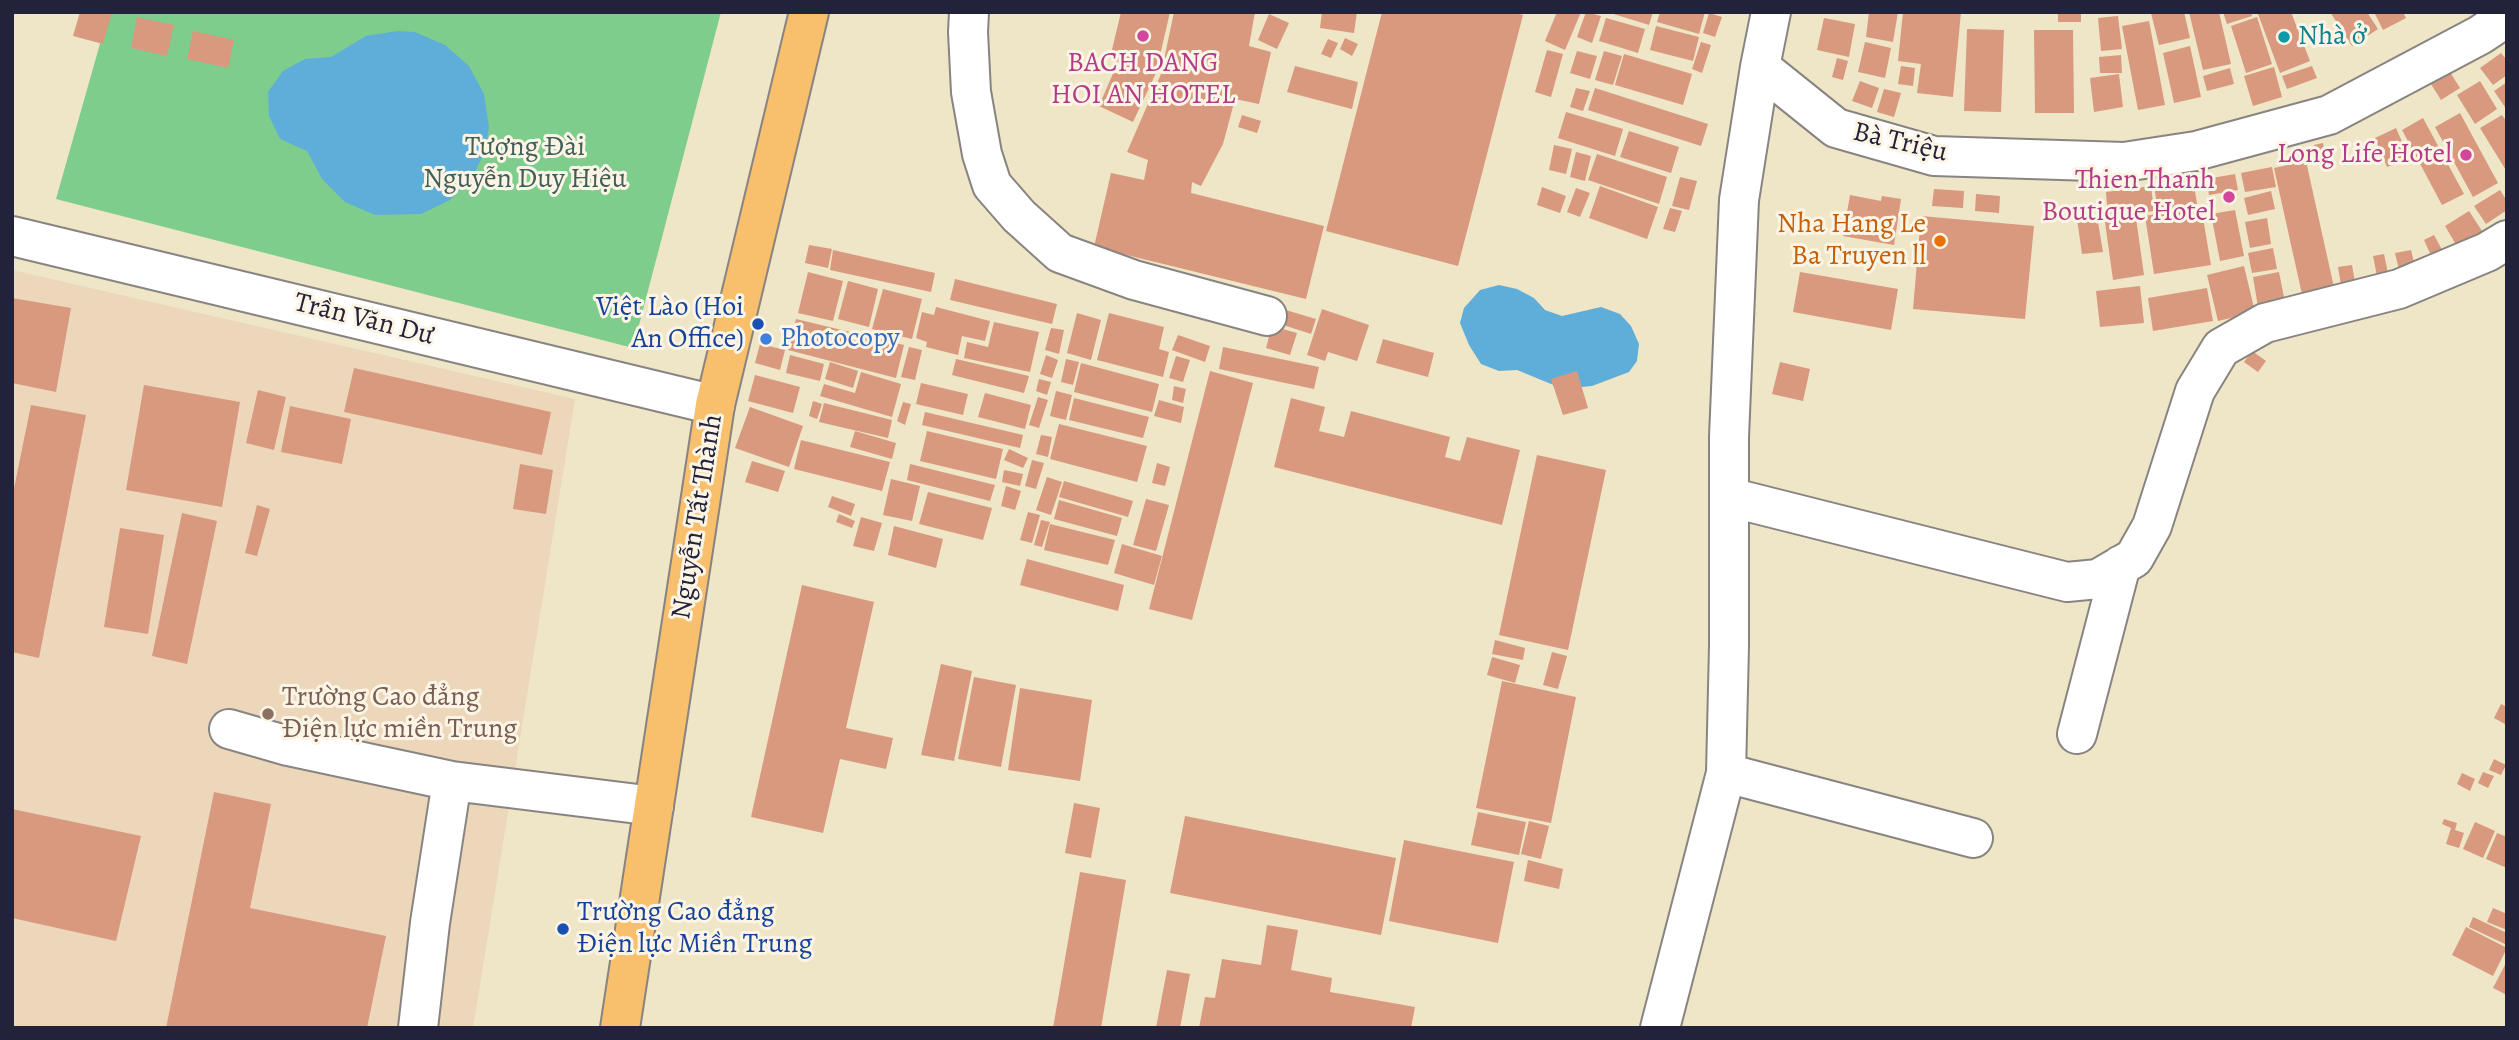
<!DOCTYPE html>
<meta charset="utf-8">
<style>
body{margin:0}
#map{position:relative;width:2519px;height:1040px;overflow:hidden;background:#efe5c7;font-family:Alegreya,serif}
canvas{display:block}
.frame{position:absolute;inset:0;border:14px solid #22223b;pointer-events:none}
</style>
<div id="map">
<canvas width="2519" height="1040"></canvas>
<div class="frame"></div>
</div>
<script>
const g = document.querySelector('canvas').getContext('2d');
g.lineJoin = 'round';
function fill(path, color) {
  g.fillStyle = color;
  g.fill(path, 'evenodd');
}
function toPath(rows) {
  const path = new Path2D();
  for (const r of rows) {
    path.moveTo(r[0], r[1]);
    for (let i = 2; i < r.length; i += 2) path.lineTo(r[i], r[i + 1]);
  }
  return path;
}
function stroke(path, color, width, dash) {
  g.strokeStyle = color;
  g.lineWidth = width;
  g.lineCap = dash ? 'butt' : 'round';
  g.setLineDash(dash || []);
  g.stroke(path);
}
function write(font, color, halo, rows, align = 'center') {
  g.font = font + ' Alegreya,serif';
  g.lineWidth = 6;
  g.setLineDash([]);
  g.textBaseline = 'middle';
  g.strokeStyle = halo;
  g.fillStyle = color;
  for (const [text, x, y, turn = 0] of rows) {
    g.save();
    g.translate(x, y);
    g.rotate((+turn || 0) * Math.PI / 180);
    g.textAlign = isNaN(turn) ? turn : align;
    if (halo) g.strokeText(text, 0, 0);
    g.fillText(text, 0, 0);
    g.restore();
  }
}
fill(toPath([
 [12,270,575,399,473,1028,12,1028]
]), '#edd7bb');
fill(toPath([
 [109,12,721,12,633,348,56,199]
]), '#7ecd8d');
fill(toPath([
 [398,31,415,32,445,45,469,66,484,94,489,127,486,148,473,177,450,200,421,214,375,215,345,202,322,179,307,151,280,139,269,116,268,92,283,71,305,59,331,57,366,36],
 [1499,285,1517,289,1534,298,1545,310,1562,316,1601,307,1620,314,1631,326,1639,344,1637,361,1629,372,1592,386,1572,388,1556,386,1517,370,1499,371,1481,364,1469,345,1460,323,1464,308,1480,290]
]), '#5faed9');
fill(toPath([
 [80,12,112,12,103,44,73,36],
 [1121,12,1170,12,1156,73,1133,122,1099,106,1118,62,1110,58],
 [1174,12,1255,12,1249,46,1271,52,1259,104,1235,99,1223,144,1201,186,1192,182,1191,193,1324,226,1306,299,1094,247,1111,173,1144,180,1148,160,1127,152,1161,74],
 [1322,12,1357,12,1354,33,1320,28],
 [1382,12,1511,12,1523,15,1458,266,1326,231],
 [1557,12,1581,12,1565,50,1545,41],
 [1586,12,1601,16,1592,43,1577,37],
 [1607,12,1653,12,1649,25],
 [1660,12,1705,12,1699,34,1657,22],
 [1869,12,1898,12,1893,42,1866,37],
 [1903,12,1961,12,1953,97,1917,93,1921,64,1898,61],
 [2058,12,2081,12,2081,22,2058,22],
 [2184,12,2190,38,2159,45,2151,13],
 [2189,12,2219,12,2231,64,2203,70],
 [2223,12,2251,12,2252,16,2227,24],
 [2261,12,2291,12,2310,61,2280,73,2258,14],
 [2330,12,2367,12,2378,29,2352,46],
 [2374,12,2403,12,2406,18,2383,30],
 [1709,13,1722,17,1715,37,1703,33],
 [1269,14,1289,23,1277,49,1258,40],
 [2118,16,2122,49,2101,51,2098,18],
 [137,17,174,25,167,56,131,48],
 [2257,17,2272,64,2246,73,2231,26],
 [1606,18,1645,29,1638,53,1599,41],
 [1824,18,1855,24,1849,57,1817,50],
 [2149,21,2165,105,2138,110,2122,26],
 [1656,26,1699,37,1693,61,1650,50],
 [1967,29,2004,30,2001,112,1964,111],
 [2034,30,2073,30,2074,113,2035,113],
 [193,31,234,40,228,68,187,59],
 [1345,38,1358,44,1352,56,1340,49],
 [1328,39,1338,43,1331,58,1321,54],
 [1701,42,1711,45,1702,73,1692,69],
 [1865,42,1891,48,1885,78,1858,72],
 [2190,46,2201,97,2174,103,2163,53],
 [1547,50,1563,54,1551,97,1535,92],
 [1577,51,1597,56,1590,79,1570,73],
 [1604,51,1622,56,1613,85,1595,80],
 [2501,53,2507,60,2507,75,2493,85,2480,68],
 [1624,54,1692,74,1683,105,1615,85],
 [2121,55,2122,73,2100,73,2099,57],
 [1837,58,1848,61,1843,80,1832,77],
 [1295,66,1358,82,1352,109,1287,92],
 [1901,66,1915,68,1913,86,1898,84],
 [2312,66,2317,78,2287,89,2282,76],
 [2274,67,2282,97,2253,106,2244,76],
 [2230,68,2234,84,2207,91,2203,76],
 [2448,69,2460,88,2441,100,2429,81],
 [2119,74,2123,107,2094,112,2090,78],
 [1860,81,1879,88,1872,108,1852,101],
 [2480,81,2497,109,2475,124,2457,95],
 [2507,82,2507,110,2494,91],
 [1576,88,1590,91,1583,111,1570,107],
 [1595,88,1708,124,1701,146,1588,110],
 [1884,89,1901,93,1894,117,1877,112],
 [1566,112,1623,129,1615,156,1558,138],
 [2460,113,2498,183,2473,197,2435,127],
 [1242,115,1261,121,1257,133,1238,127],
 [2502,115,2507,122,2507,172,2480,128],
 [2423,118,2464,194,2442,205,2402,130],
 [2396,128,2409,158,2387,167,2375,138],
 [1629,131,1679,147,1671,173,1620,157],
 [2323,143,2326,158,2316,160,2314,145],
 [1554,145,1572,149,1566,174,1549,170],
 [1576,152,1591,156,1585,181,1570,177],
 [1597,154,1667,177,1659,204,1588,180],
 [2306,161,2337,301,2305,308,2274,168],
 [2272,167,2276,187,2245,192,2241,173],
 [2235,174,2238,190,2209,195,2206,179],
 [1680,177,1697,181,1689,210,1672,206],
 [2193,178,2197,204,2158,211,2154,185],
 [1600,186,1658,207,1647,239,1589,218],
 [2151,186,2154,211,2108,217,2106,192],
 [1542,187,1566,196,1560,213,1537,205],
 [1576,188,1590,193,1580,217,1567,212],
 [1934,189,1964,191,1963,208,1932,206],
 [2500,190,2507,201,2507,210,2486,224,2474,206],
 [2271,191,2275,209,2248,215,2244,198],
 [1976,194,2000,196,1999,213,1975,211],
 [1850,195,1881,201,1882,196,1901,199,1894,245,1843,236],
 [2201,206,2211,265,2154,274,2145,216],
 [1670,208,1682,211,1675,232,1663,229],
 [2235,210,2244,256,2220,261,2211,214],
 [2469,211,2486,237,2461,253,2445,226],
 [1921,216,2034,226,2025,319,1913,309],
 [2097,216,2103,252,2082,254,2077,219],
 [2136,218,2144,275,2113,280,2105,222],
 [2267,218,2271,244,2250,248,2245,222],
 [2434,235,2446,257,2434,262,2424,240],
 [809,245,832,249,828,268,805,263],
 [2273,248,2277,269,2252,273,2248,253],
 [833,250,935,273,931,292,830,270],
 [2411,250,2417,275,2401,278,2395,253],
 [2384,254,2389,278,2378,281,2373,256],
 [2352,265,2357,294,2343,297,2338,267],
 [2244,266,2255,312,2218,321,2207,275],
 [808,272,843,281,833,321,798,313],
 [1800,272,1898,289,1891,330,1793,312],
 [2279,272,2285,302,2258,307,2253,277],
 [955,279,1057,304,1052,324,950,300],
 [848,281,878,289,869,327,838,319],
 [2140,286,2144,323,2100,327,2096,291],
 [2207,288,2213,321,2153,331,2148,298],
 [883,289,922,299,912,339,872,329],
 [12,298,71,308,56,392,12,383],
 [936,307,990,321,985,341,962,336,958,355,926,347,927,342,916,338,922,312,934,315],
 [1279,308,1316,319,1311,334,1274,322],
 [1322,309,1369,325,1357,361,1328,352,1325,361,1307,355],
 [1077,313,1101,320,1091,360,1067,353],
 [1109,313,1164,327,1159,349,1169,352,1163,377,1097,360],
 [796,319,904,345,896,378,788,350],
 [994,322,1039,332,1030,372,964,358,967,342,988,347],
 [1272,326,1297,333,1290,355,1266,348],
 [1051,328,1064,330,1059,354,1045,350],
 [1178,335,1210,346,1205,362,1172,350],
 [1383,339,1434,353,1428,377,1376,363],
 [760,344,785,350,780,370,755,363],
 [909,347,922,350,915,380,901,377],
 [1223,347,1319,367,1314,389,1219,369],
 [2252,351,2266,361,2258,372,2244,362],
 [790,355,824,364,820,381,786,373],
 [1046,355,1058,360,1052,378,1040,374],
 [1176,356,1190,360,1183,382,1169,378],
 [956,359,1029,376,1024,393,952,375],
 [1066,359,1079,362,1073,385,1061,382],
 [830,362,858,371,853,388,825,379],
 [1780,362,1810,369,1803,401,1772,394],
 [1081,363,1159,384,1152,412,1074,392],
 [354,368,551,412,542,455,344,412],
 [1210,371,1253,383,1192,620,1149,609],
 [1577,371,1588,408,1563,415,1551,379],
 [861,372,901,384,892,417,820,396,824,384,855,393],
 [755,375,800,387,793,413,748,401],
 [1039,379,1051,382,1047,395,1036,391],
 [921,383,968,394,963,415,916,404],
 [144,385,240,402,222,507,126,490],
 [1174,386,1186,389,1183,403,1172,400],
 [258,390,286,397,274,450,246,443],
 [1056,391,1072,395,1066,420,1050,416],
 [985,393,1031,405,1025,429,978,417],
 [1038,397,1048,400,1039,428,1029,425],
 [1074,398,1149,417,1143,438,1069,420],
 [1291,398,1325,407,1319,431,1344,437,1351,411,1450,437,1445,457,1460,461,1467,437,1520,450,1502,525,1274,467],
 [1159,400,1184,407,1181,423,1154,416],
 [813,401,822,404,817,419,809,416],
 [903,402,911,404,905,425,897,421],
 [824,403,892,420,888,438,819,422],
 [31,405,86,415,39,658,12,652,12,498],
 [290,406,351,419,342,464,281,452],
 [750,407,803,426,789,467,735,448],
 [925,412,1023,435,1020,448,922,425],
 [1059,424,1147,446,1137,482,1050,459],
 [855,431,896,443,892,459,850,447],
 [927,431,1003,449,996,479,920,461],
 [1041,435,1052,437,1048,457,1036,454],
 [801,440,890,462,882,491,794,469],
 [1009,449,1028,458,1023,468,1004,460],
 [1537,455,1606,470,1568,650,1499,635],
 [1032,460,1044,463,1036,489,1025,486],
 [752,461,785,471,778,492,745,482],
 [1157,463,1170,467,1165,486,1152,483],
 [520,464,553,470,546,514,513,509],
 [910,464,995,485,990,501,907,480],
 [1004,470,1023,474,1020,486,1002,482],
 [1047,477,1062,482,1051,515,1036,510],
 [891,479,920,486,912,521,883,515],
 [1064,481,1133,501,1128,517,1059,497],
 [1006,486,1021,491,1015,510,1001,506],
 [928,492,992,508,983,540,919,524],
 [832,496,855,504,851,516,828,507],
 [1146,499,1169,505,1156,551,1133,545],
 [1059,500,1122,518,1117,536,1054,519],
 [257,505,270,509,257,556,245,553],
 [1028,512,1040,515,1032,543,1020,540],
 [182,513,217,521,187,664,152,656],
 [839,514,855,521,852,528,836,522],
 [861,517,882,523,874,551,853,546],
 [1041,520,1050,522,1042,547,1034,545],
 [1050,524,1115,540,1108,565,1044,550],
 [894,526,943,539,936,568,888,555],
 [120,528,164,535,148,634,104,627],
 [1122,544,1162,556,1154,585,1114,573],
 [1027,559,1124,585,1118,611,1020,585],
 [802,585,874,602,846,728,893,738,886,769,840,759,823,833,751,817],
 [1495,640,1525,648,1523,660,1492,654],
 [1552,652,1567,656,1558,689,1543,685],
 [1492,657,1520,665,1515,683,1487,675],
 [941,664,972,671,954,761,921,755],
 [974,677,1016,685,1001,767,958,759],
 [1502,681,1576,697,1551,823,1476,808],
 [1020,688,1092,700,1080,781,1008,770],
 [2501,704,2507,707,2505,724,2494,718],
 [2494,759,2506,765,2501,775,2489,770],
 [2483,772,2494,776,2488,788,2478,783],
 [2462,773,2475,779,2470,791,2457,784],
 [214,792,271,804,250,908,386,936,367,1028,166,1028],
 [1074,803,1100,808,1091,858,1065,853],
 [12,809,141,836,116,941,12,918],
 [1478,812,1526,822,1519,855,1471,845],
 [1185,816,1396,858,1381,935,1170,893],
 [2444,819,2457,823,2455,830,2464,833,2459,848,2446,844,2451,828,2442,824],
 [1529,821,1549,826,1541,859,1521,854],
 [2475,822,2495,831,2483,858,2463,849],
 [2497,833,2507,837,2507,868,2486,859],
 [1404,840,1514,862,1498,943,1389,921],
 [1528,860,1563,869,1559,889,1524,881],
 [1080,872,1126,880,1101,1028,1053,1028],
 [2493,908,2507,914,2507,930,2487,922],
 [2473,917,2507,933,2507,945,2469,927],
 [1267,925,1298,930,1291,970,1332,978,1330,992,1415,1007,1411,1028,1199,1028,1205,997,1215,998,1222,959,1261,965],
 [2466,927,2507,948,2493,976,2452,955],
 [2507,961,2507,995,2493,988],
 [1167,970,1190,974,1180,1028,1156,1028]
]), '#d8997f');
const minor = toPath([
 [969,12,968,32,971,92,982,154,992,185,1019,216,1060,253,1134,280,1267,316],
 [1771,12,1760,67,1836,128,1934,156,2124,162,2196,151,2329,115,2480,35,2507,17],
 [12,236,715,405],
 [1729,497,2067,582,2098,579,2134,558,2152,526,2195,391,2221,348,2265,323,2399,289,2487,252,2507,240],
 [229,729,288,746,452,781],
 [2077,734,2121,565],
 [1726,773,1973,838],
 [418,1028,430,923,452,781,654,806],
 [1660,1028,1726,773,1729,646,1729,437,1739,200,1760,67]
]);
const major = toPath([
 [620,1028,715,405,809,12]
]);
stroke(minor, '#888481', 42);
stroke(major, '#888481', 42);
stroke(minor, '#fff', 38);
stroke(major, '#f8bf6c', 38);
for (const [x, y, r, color] of [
 [1143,36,7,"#d1479c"],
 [2284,37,7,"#0f9aa8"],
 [2466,155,7,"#d1479c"],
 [2229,197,7,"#d1479c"],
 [1940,241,7,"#e8710a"],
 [758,324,7,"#1a4fb4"],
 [766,339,7,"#3f7fe0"],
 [268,714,7,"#8d6e63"],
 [563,929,7,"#1a4fb4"]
]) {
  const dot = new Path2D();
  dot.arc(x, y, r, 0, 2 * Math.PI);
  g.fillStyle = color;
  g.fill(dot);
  stroke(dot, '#fcf5e5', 2.5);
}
write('28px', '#0d838f', '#fcf5e5', [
 ["Nhà ở",2298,37]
], 'left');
write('28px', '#b23c85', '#fcf5e5', [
 ["BACH DANG",1143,64,"center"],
 ["HOI AN HOTEL",1143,96,"center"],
 ["Long Life Hotel",2452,155],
 ["Thien Thanh",2215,181],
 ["Boutique Hotel",2215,213]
], 'right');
write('28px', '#22223b', '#fcf5e5', [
 ["Bà Triệu",1900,143,13],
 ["Trần Văn Dư",364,320,14],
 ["Nguyễn Tất Thành",698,517,-81]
]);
write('28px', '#425e58', '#fcf5e5', [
 ["Tượng Đài",525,148],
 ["Nguyễn Duy Hiệu",525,180]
]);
write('28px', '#c56008', '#fcf5e5', [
 ["Nha Hang Le",1926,225],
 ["Ba Truyen ll",1926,257]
], 'right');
write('28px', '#164399', '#fcf5e5', [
 ["Việt Lào (Hoi",744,308],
 ["An Office)",744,340],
 ["Trường Cao đẳng",577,913,"left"],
 ["Điện lực Miền Trung",577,945,"left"]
], 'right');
write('28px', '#366cbe', '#fcf5e5', [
 ["Photocopy",780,339]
], 'left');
write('28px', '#785e54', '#fcf5e5', [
 ["Trường Cao đẳng",282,698],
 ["Điện lực miền Trung",282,730]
], 'left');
</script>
